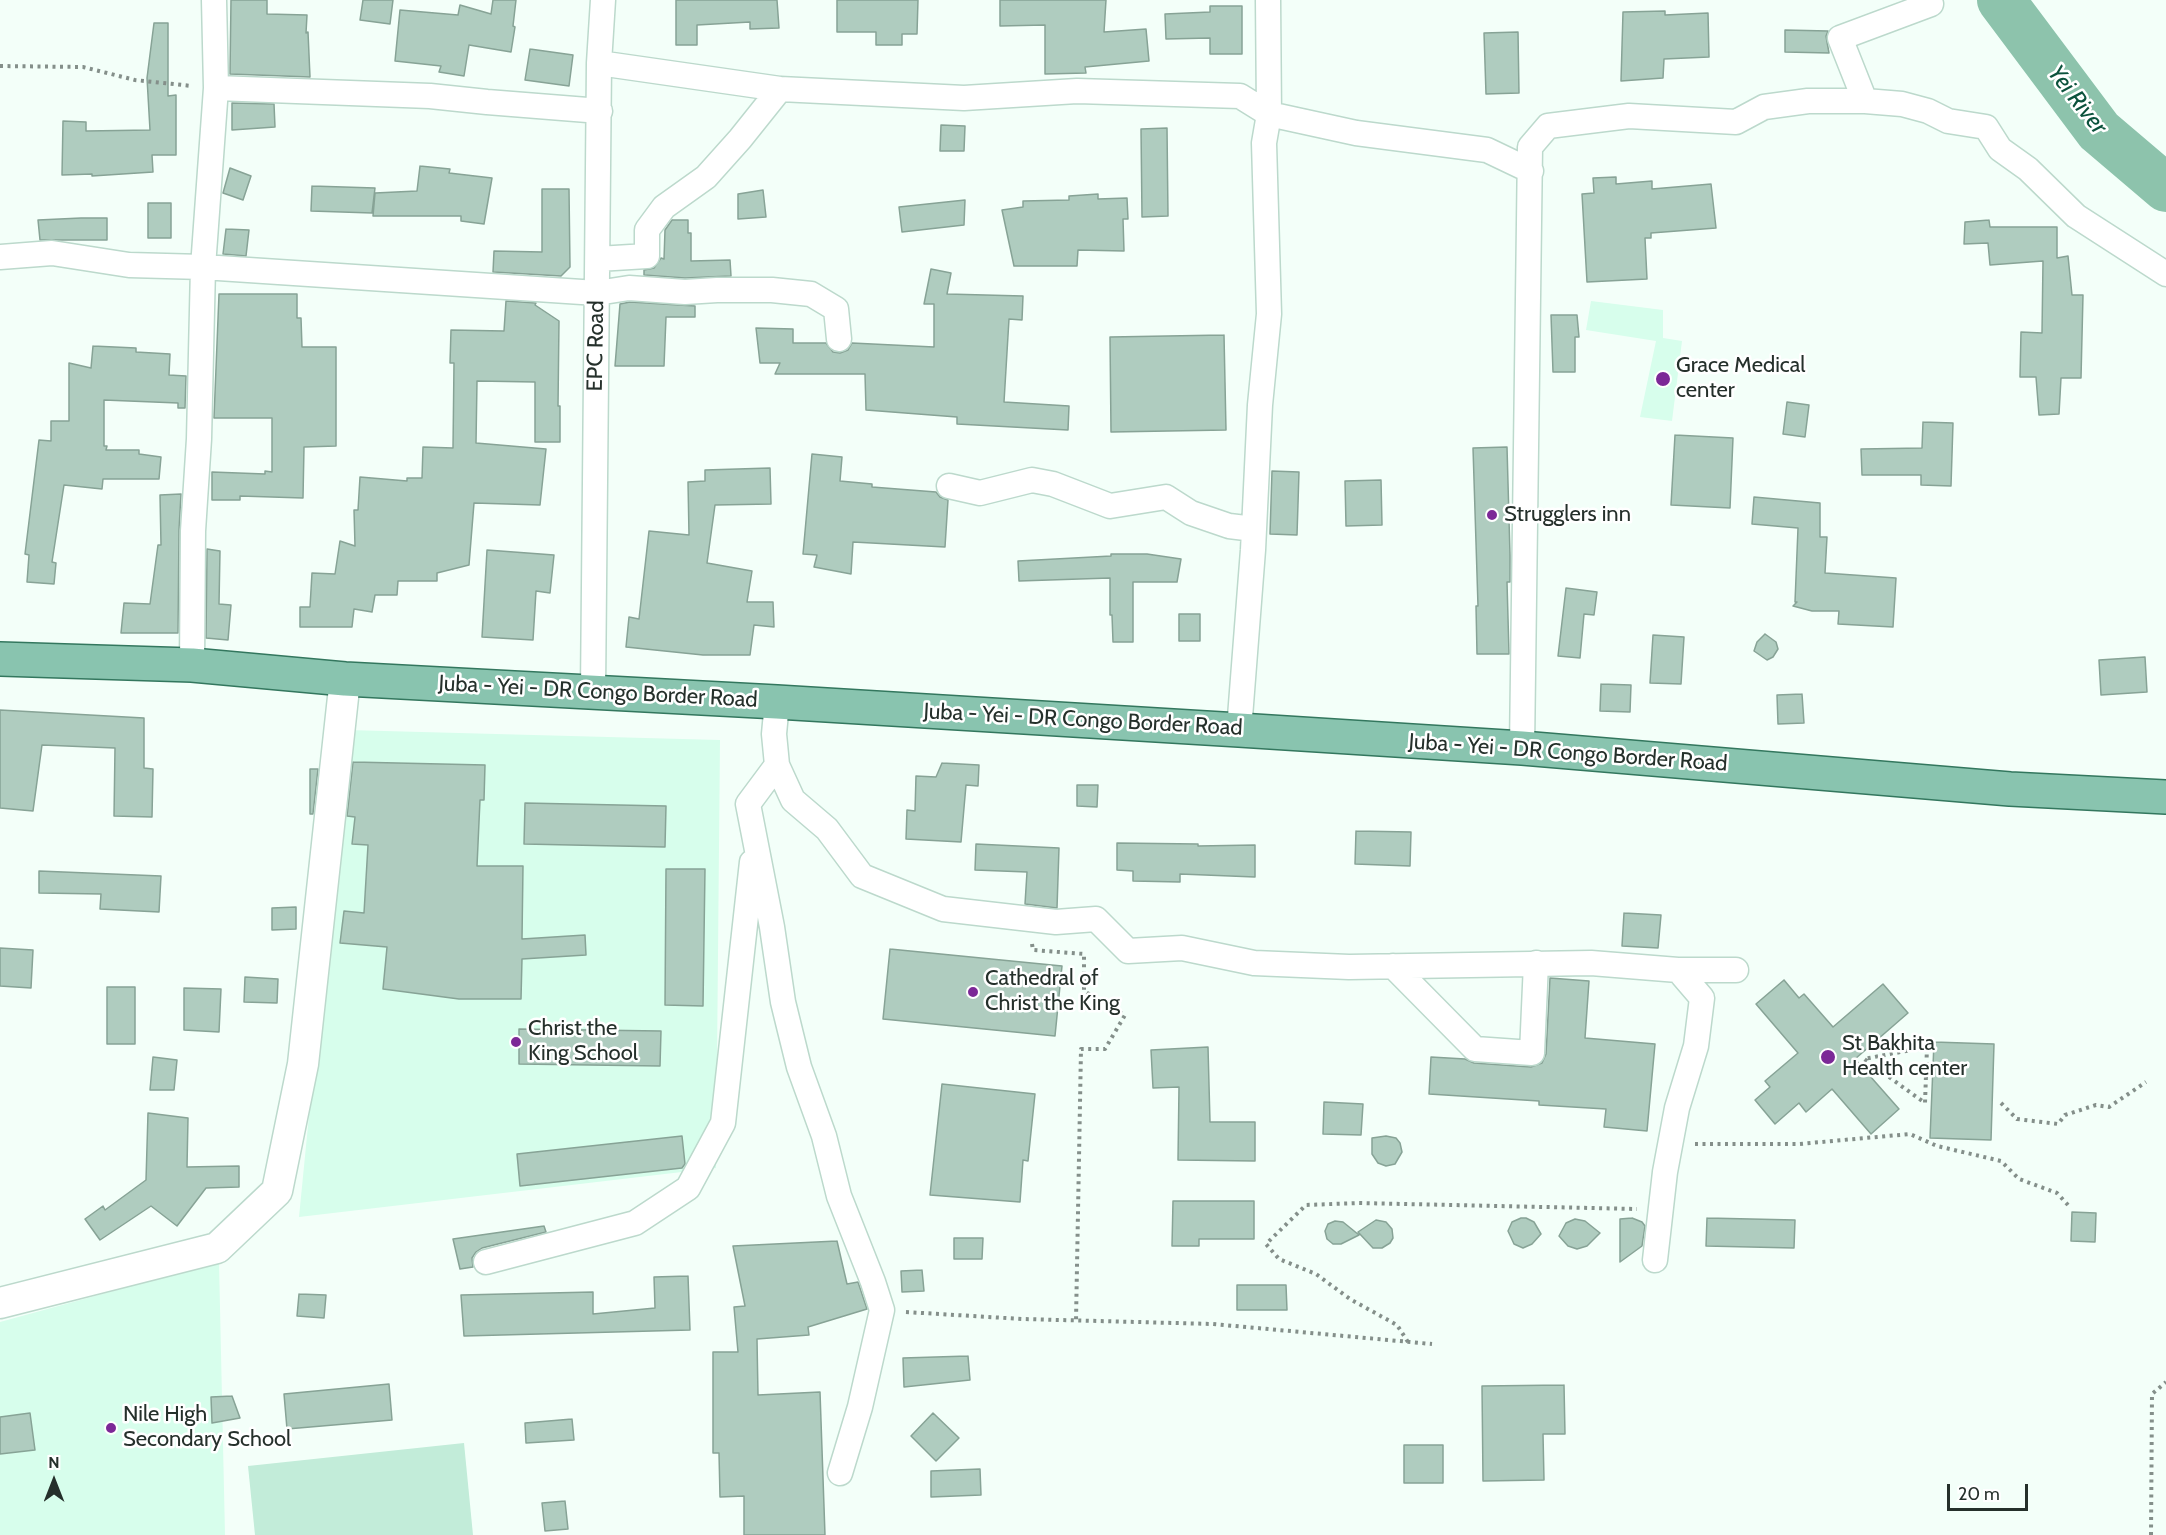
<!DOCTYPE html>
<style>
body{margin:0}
#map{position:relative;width:2166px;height:1535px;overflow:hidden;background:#f3fff9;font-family:Cabin,sans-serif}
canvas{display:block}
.north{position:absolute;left:24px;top:1451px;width:60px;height:60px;-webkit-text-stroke:4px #fff;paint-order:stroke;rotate:0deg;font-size:16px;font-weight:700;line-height:24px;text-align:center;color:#25302b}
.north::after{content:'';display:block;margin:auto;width:21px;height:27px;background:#25302b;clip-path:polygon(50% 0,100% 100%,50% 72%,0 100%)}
.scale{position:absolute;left:1947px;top:1484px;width:81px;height:27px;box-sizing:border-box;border:3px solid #25302b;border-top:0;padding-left:8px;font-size:18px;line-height:21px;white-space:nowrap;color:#25302b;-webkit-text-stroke:4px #fff;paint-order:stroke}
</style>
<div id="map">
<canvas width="2166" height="1535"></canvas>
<div class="north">N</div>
<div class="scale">20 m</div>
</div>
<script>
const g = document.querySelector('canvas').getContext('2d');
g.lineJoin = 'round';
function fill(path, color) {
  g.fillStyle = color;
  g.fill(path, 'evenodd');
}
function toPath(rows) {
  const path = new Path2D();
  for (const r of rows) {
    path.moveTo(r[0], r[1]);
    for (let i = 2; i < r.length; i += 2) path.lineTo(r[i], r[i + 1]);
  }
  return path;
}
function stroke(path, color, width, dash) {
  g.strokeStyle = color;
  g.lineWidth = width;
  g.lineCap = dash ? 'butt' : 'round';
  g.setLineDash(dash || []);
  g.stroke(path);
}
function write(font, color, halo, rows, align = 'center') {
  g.font = font + ' Cabin,sans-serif';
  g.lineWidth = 5;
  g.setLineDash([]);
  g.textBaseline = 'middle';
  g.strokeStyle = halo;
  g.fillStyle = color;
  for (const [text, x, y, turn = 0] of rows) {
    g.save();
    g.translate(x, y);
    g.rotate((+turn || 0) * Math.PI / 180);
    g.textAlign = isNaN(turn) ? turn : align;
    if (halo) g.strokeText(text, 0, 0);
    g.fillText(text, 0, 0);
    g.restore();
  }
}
fill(toPath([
 [1591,301,1663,310,1663,338,1682,341,1672,421,1640,417,1656,341,1586,330],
 [347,730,720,740,716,1168,299,1217],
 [219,1262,225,1535,0,1535,0,1322]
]), '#d7feec');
fill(toPath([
 [464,1443,473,1535,255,1535,248,1466]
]), '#c2ecd9');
stroke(toPath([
 [2001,0,2099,131,2166,188]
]), '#8dc3ac', 48);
const building = toPath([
 [231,0,267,0,267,14,307,15,306,33,308,32,310,77,230,74,231,0],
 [363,0,393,0,390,24,360,20,363,0],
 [493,0,516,0,513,26,515,27,511,52,469,45,464,76,439,72,441,66,395,61,400,10,458,15,460,5,491,14,493,0],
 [676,0,777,0,779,28,750,29,750,22,697,25,697,45,676,45,676,0],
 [837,0,918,0,917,34,902,34,902,45,876,45,876,32,837,32,837,0],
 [1000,0,1106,0,1104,32,1146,29,1149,61,1085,67,1086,73,1045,74,1045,25,1000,26,1000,0],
 [1210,6,1242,6,1242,54,1210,54,1210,38,1166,39,1165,14,1210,12,1210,6],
 [1665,11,1665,15,1708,13,1709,57,1664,59,1663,78,1621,81,1623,12,1665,11],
 [154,23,168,23,168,96,176,95,176,155,152,155,153,172,92,176,92,174,62,175,63,121,86,122,86,131,150,130,147,78,154,23],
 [1785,30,1828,31,1826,36,1829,53,1785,52,1785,30],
 [1518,32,1519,93,1486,94,1484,33,1518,32],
 [530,49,573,55,569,86,525,80,530,49],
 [232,103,274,104,275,127,232,130,232,103],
 [941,125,965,126,964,151,940,151,941,125],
 [1167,128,1168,216,1142,217,1141,129,1167,128],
 [420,166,450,169,449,173,492,178,484,224,461,221,461,216,373,216,375,193,417,191,420,166],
 [230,168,251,176,243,200,223,193,230,168],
 [1616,177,1616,184,1652,181,1652,189,1711,184,1716,228,1651,233,1651,238,1645,238,1647,279,1587,282,1582,194,1594,193,1593,178,1616,177],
 [312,186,375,188,372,213,311,211,312,186],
 [542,189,569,189,570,267,561,276,493,272,494,251,542,252,542,189],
 [763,190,766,217,738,219,738,194,763,190],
 [1098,194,1098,199,1127,198,1128,219,1123,219,1124,251,1078,250,1077,266,1014,266,1002,210,1023,207,1023,201,1069,200,1069,196,1098,194],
 [965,200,964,225,902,232,899,207,965,200],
 [148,203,171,203,171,238,148,238,148,203],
 [81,218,107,218,107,240,40,240,38,220,81,218],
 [672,220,688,220,688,233,691,233,691,261,730,260,731,276,685,278,644,275,644,270,654,268,661,258,664,259,665,230,672,220],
 [1989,220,1990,227,2057,227,2057,258,2068,256,2072,295,2083,295,2081,378,2061,378,2059,414,2039,415,2036,377,2020,377,2021,332,2042,333,2043,261,1990,265,1988,243,1964,244,1965,222,1989,220],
 [226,229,249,230,246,256,223,254,226,229],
 [931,269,951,273,947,294,1023,296,1022,320,1009,319,1004,402,1069,406,1068,430,957,424,957,417,866,410,865,374,775,374,780,363,760,363,756,328,793,329,793,343,826,343,833,352,840,353,848,350,852,343,934,347,934,304,924,304,931,269],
 [219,294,297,294,297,318,301,318,302,347,336,347,336,446,304,447,303,498,240,496,240,500,212,500,212,472,265,474,265,471,272,472,272,418,214,418,219,294],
 [506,301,536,303,535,305,559,321,558,406,560,406,560,442,535,442,535,382,477,381,476,443,546,449,540,505,474,503,469,565,437,573,437,581,398,581,397,595,375,595,372,612,354,609,352,627,300,627,300,607,310,607,312,573,335,574,340,541,355,546,354,510,358,510,360,477,407,481,407,478,422,478,423,447,453,448,454,363,450,363,451,330,504,331,506,301],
 [630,302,695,306,695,317,666,317,664,366,615,366,620,304,630,302],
 [1551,315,1577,315,1579,337,1575,337,1575,372,1553,372,1551,315],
 [1224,335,1226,430,1111,432,1110,337,1224,335],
 [93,346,136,348,136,352,170,354,169,375,186,376,185,408,178,408,178,403,104,400,104,446,107,446,106,450,139,450,139,454,161,457,159,479,103,479,102,489,64,485,52,562,56,563,54,584,27,582,29,555,25,554,39,440,51,441,51,421,69,421,69,363,91,368,93,346],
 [1787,402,1809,405,1805,437,1783,434,1787,402],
 [1923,422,1953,423,1951,486,1921,485,1921,475,1862,475,1861,449,1922,448,1923,422],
 [1675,435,1733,438,1730,508,1671,505,1675,435],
 [1507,447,1510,555,1510,582,1507,582,1509,654,1477,654,1476,606,1478,606,1473,448,1507,447],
 [812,454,842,457,840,481,872,484,872,487,936,492,940,497,948,500,945,547,853,542,851,574,814,567,817,555,803,554,812,454],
 [770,468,771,504,715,505,707,563,752,571,747,602,773,602,774,627,754,625,750,655,703,655,626,647,629,617,639,619,649,531,689,535,688,482,705,481,705,470,770,468],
 [1272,471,1299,472,1297,535,1270,534,1272,471],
 [1381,480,1382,525,1346,526,1345,481,1381,480],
 [181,494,179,530,178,633,121,633,124,603,150,604,158,545,161,545,160,495,181,494],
 [1754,497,1820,503,1820,537,1827,537,1825,573,1896,578,1893,627,1838,624,1839,611,1812,611,1793,606,1797,602,1795,602,1798,528,1752,524,1754,497],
 [207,549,220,551,219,604,231,605,228,640,206,638,207,549],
 [487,550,554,555,550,593,536,591,533,640,482,637,487,550],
 [1111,554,1147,554,1181,559,1177,582,1133,582,1133,642,1113,642,1112,615,1110,615,1110,578,1019,581,1018,561,1111,556,1111,554],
 [1566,588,1597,592,1594,615,1584,614,1580,658,1558,656,1566,588],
 [1179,614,1200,614,1200,641,1179,641,1179,614],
 [1765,634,1776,642,1778,649,1773,657,1767,660,1754,651,1757,642,1765,634],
 [1653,635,1684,637,1681,684,1650,683,1653,635],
 [2145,657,2147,692,2101,695,2099,660,2145,657],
 [1601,684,1631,685,1630,712,1600,711,1601,684],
 [1802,694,1804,723,1778,724,1777,695,1802,694],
 [0,710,144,718,144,768,153,769,152,817,114,816,115,748,42,745,33,811,0,808,0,710],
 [353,762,485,765,484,800,480,800,477,866,523,866,522,939,585,935,586,955,522,959,521,999,459,999,383,989,387,947,340,943,344,911,364,913,368,845,352,844,355,817,347,816,353,762],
 [942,763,979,765,978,786,966,785,961,842,906,839,907,810,915,811,916,776,936,777,942,763],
 [310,769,318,769,313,814,310,814,310,769],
 [1077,785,1098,785,1097,807,1077,806,1077,785],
 [525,803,666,806,665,847,524,844,525,803],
 [1356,831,1411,832,1410,866,1355,864,1356,831],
 [1117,843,1198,844,1198,846,1255,845,1255,877,1180,874,1180,882,1133,881,1133,871,1117,870,1117,843],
 [976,844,1059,848,1057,908,1025,904,1027,872,975,870,976,844],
 [666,869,705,869,703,1006,665,1005,666,869],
 [39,871,161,876,159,912,100,909,101,894,39,893,39,871],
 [296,907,296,929,272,930,272,908,296,907],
 [1624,913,1661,915,1658,948,1622,946,1624,913],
 [0,948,33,950,31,988,0,986,0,948],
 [890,949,1062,966,1055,1036,883,1019,890,949],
 [245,977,278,979,277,1003,244,1002,245,977],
 [1550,978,1589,981,1585,1038,1655,1044,1647,1131,1604,1127,1606,1109,1539,1105,1539,1101,1429,1094,1431,1057,1465,1059,1474,1063,1531,1067,1542,1063,1546,1054,1550,978],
 [1784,980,1799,998,1804,994,1833,1027,1883,984,1908,1013,1855,1059,1899,1109,1871,1134,1832,1089,1806,1112,1799,1103,1775,1124,1755,1100,1770,1087,1765,1081,1798,1053,1756,1004,1784,980],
 [107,987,135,987,135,1044,107,1044,107,987],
 [184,988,221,989,219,1032,184,1030,184,988],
 [519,1029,661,1031,660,1066,519,1064,519,1029],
 [1934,1042,1994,1044,1991,1140,1930,1138,1934,1042],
 [1208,1047,1210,1122,1255,1122,1255,1161,1178,1160,1179,1087,1153,1088,1151,1050,1208,1047],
 [153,1057,177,1060,174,1090,150,1090,153,1057],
 [942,1084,1035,1094,1028,1161,1023,1160,1020,1202,930,1195,942,1084],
 [1324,1102,1363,1104,1361,1135,1323,1134,1324,1102],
 [148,1113,188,1118,187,1167,239,1166,239,1187,206,1188,177,1226,151,1206,100,1240,85,1219,103,1206,105,1210,146,1180,148,1113],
 [682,1136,685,1164,682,1168,520,1186,517,1154,682,1136],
 [1386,1136,1396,1138,1400,1143,1402,1152,1395,1164,1386,1166,1378,1163,1372,1154,1372,1138,1386,1136],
 [1173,1201,1254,1201,1254,1239,1199,1239,1199,1246,1172,1246,1173,1201],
 [2072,1212,2096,1213,2095,1242,2071,1241,2072,1212],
 [1521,1218,1526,1218,1534,1222,1541,1234,1532,1244,1523,1248,1514,1244,1508,1231,1512,1222,1521,1218],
 [1632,1218,1642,1222,1645,1226,1642,1246,1620,1262,1620,1219,1632,1218],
 [1707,1218,1795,1220,1794,1248,1706,1246,1707,1218],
 [1575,1219,1585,1221,1600,1233,1587,1246,1577,1249,1568,1246,1559,1236,1566,1223,1575,1219],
 [1376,1220,1386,1222,1392,1229,1393,1238,1390,1243,1382,1248,1373,1248,1358,1232,1376,1220],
 [1335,1221,1343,1222,1359,1235,1341,1244,1333,1244,1327,1239,1325,1231,1328,1224,1335,1221],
 [544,1226,546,1232,482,1248,476,1252,472,1258,473,1267,460,1269,453,1239,544,1226],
 [954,1238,983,1238,982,1259,954,1259,954,1238],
 [837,1241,847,1284,858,1282,867,1309,808,1327,809,1335,757,1339,758,1395,820,1392,825,1535,744,1535,744,1496,720,1497,719,1453,713,1453,713,1352,738,1352,734,1307,745,1306,733,1246,837,1241],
 [922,1270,924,1291,902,1292,901,1271,922,1270],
 [688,1276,690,1330,464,1336,461,1295,593,1292,593,1314,655,1308,654,1277,688,1276],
 [1237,1285,1286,1285,1287,1310,1237,1310,1237,1285],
 [299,1294,326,1295,324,1318,297,1316,299,1294],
 [968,1356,970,1380,904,1387,903,1358,968,1356],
 [389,1384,392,1420,287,1429,284,1394,389,1384],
 [1564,1385,1565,1434,1543,1434,1544,1480,1483,1481,1482,1386,1564,1385],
 [232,1396,240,1418,212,1423,211,1397,232,1396],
 [30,1413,35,1450,0,1454,0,1417,30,1413],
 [933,1413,959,1438,936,1461,911,1436,933,1413],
 [572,1419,574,1440,526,1443,525,1423,572,1419],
 [1404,1445,1443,1445,1443,1483,1404,1483,1404,1445],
 [980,1469,981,1495,931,1497,931,1471,980,1469],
 [565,1501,568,1529,545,1531,542,1503,565,1501]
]);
fill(building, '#afccbf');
stroke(building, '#87a396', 1.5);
const minor = toPath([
 [599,63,780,89,964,98,1077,91,1240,96,1269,114,1268,0],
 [216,88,430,96,487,102,600,111],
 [1865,101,1840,38,1931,4],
 [0,257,52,253,129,265,203,267,597,293,629,288,685,292,717,290,772,290,811,294,836,309,839,339],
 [598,259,647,256,647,230,664,207,706,177,740,139,780,89],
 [949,486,980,493,1032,480,1053,484,1110,506,1166,497,1191,513,1229,526,1254,529],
 [192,665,193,531,199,439,203,267,216,88,214,0],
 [593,691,599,63,603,0],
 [777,702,774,734,777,765,793,800,827,829,862,876,943,909,1056,922,1096,919,1128,951,1182,948,1254,963,1349,967,1591,963,1678,970,1736,970],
 [1239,730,1253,550,1260,405,1269,314,1264,143,1269,114,1356,133,1487,150,1531,171],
 [1522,748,1530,147,1548,126,1629,116,1736,122,1764,107,1808,101,1865,101,1902,104,1928,111,1948,121,1986,127,2000,149,2028,169,2076,216,2166,274],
 [777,765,748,804,772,927,783,1002,799,1067,824,1136,839,1196,873,1282,882,1310,860,1407,840,1473],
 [1393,966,1475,1049,1532,1053,1536,963],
 [1655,1260,1665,1172,1677,1108,1696,1046,1702,998,1678,970],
 [486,1262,635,1223,688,1188,723,1123,752,862]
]);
const tertiary = toPath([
 [0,1303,217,1248,277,1191,303,1064,345,679]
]);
const primary = toPath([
 [0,659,192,665,345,679,777,702,1239,730,1522,748,2010,789,2166,797]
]);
stroke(minor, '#bcd9cc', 27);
stroke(tertiary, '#bcd9cc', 33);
stroke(primary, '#33775e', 36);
stroke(toPath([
 [0,66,83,67,135,80,192,86],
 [1032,944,1033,950,1084,954,1084,991,1125,1015,1105,1049,1081,1049,1076,1321],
 [1927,1047,1925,1103,1864,1059,1927,1047],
 [2001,1103,2017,1119,2058,1124,2065,1115,2096,1105,2109,1107,2146,1082],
 [1695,1144,1799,1144,1910,1134,1937,1146,2001,1161,2019,1179,2057,1193,2068,1205],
 [906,1312,1022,1319,1213,1324,1432,1344],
 [1408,1342,1397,1325,1350,1299,1316,1274,1279,1259,1266,1244,1306,1205,1359,1203,1637,1209],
 [2151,1535,2152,1394,2166,1382]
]), '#848f8a', 4, [3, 4.5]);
stroke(minor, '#fff', 24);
stroke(tertiary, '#fff', 30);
stroke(primary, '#89c4af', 33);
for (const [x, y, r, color] of [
 [1663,379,8,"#7c2897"],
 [1492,515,6,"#7c2897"],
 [973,992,6,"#7c2897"],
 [516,1042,6,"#7c2897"],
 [1828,1057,8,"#7c2897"],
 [111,1428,6,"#7c2897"]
]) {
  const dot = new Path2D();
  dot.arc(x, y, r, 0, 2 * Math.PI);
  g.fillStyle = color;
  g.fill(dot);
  stroke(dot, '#fff', 2);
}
write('22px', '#25302b', '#fff', [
 ["EPC Road",596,346,-89],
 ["Juba - Yei - DR Congo Border Road",598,692,3],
 ["Juba - Yei - DR Congo Border Road",1083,720,3],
 ["Juba - Yei - DR Congo Border Road",1568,753,4]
]);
write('22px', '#25302b', '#fff', [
 ["Grace Medical",1676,366],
 ["center",1676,391],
 ["Strugglers inn",1504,515],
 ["Cathedral of",985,979],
 ["Christ the King",985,1004],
 ["Christ the",528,1029],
 ["King School",528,1054],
 ["St Bakhita",1842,1044],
 ["Health center",1842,1069],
 ["Nile High",123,1415],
 ["Secondary School",123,1440]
], 'left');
write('italic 24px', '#0b523c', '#fff', [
 ["Yei River",2077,100,52]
]);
</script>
